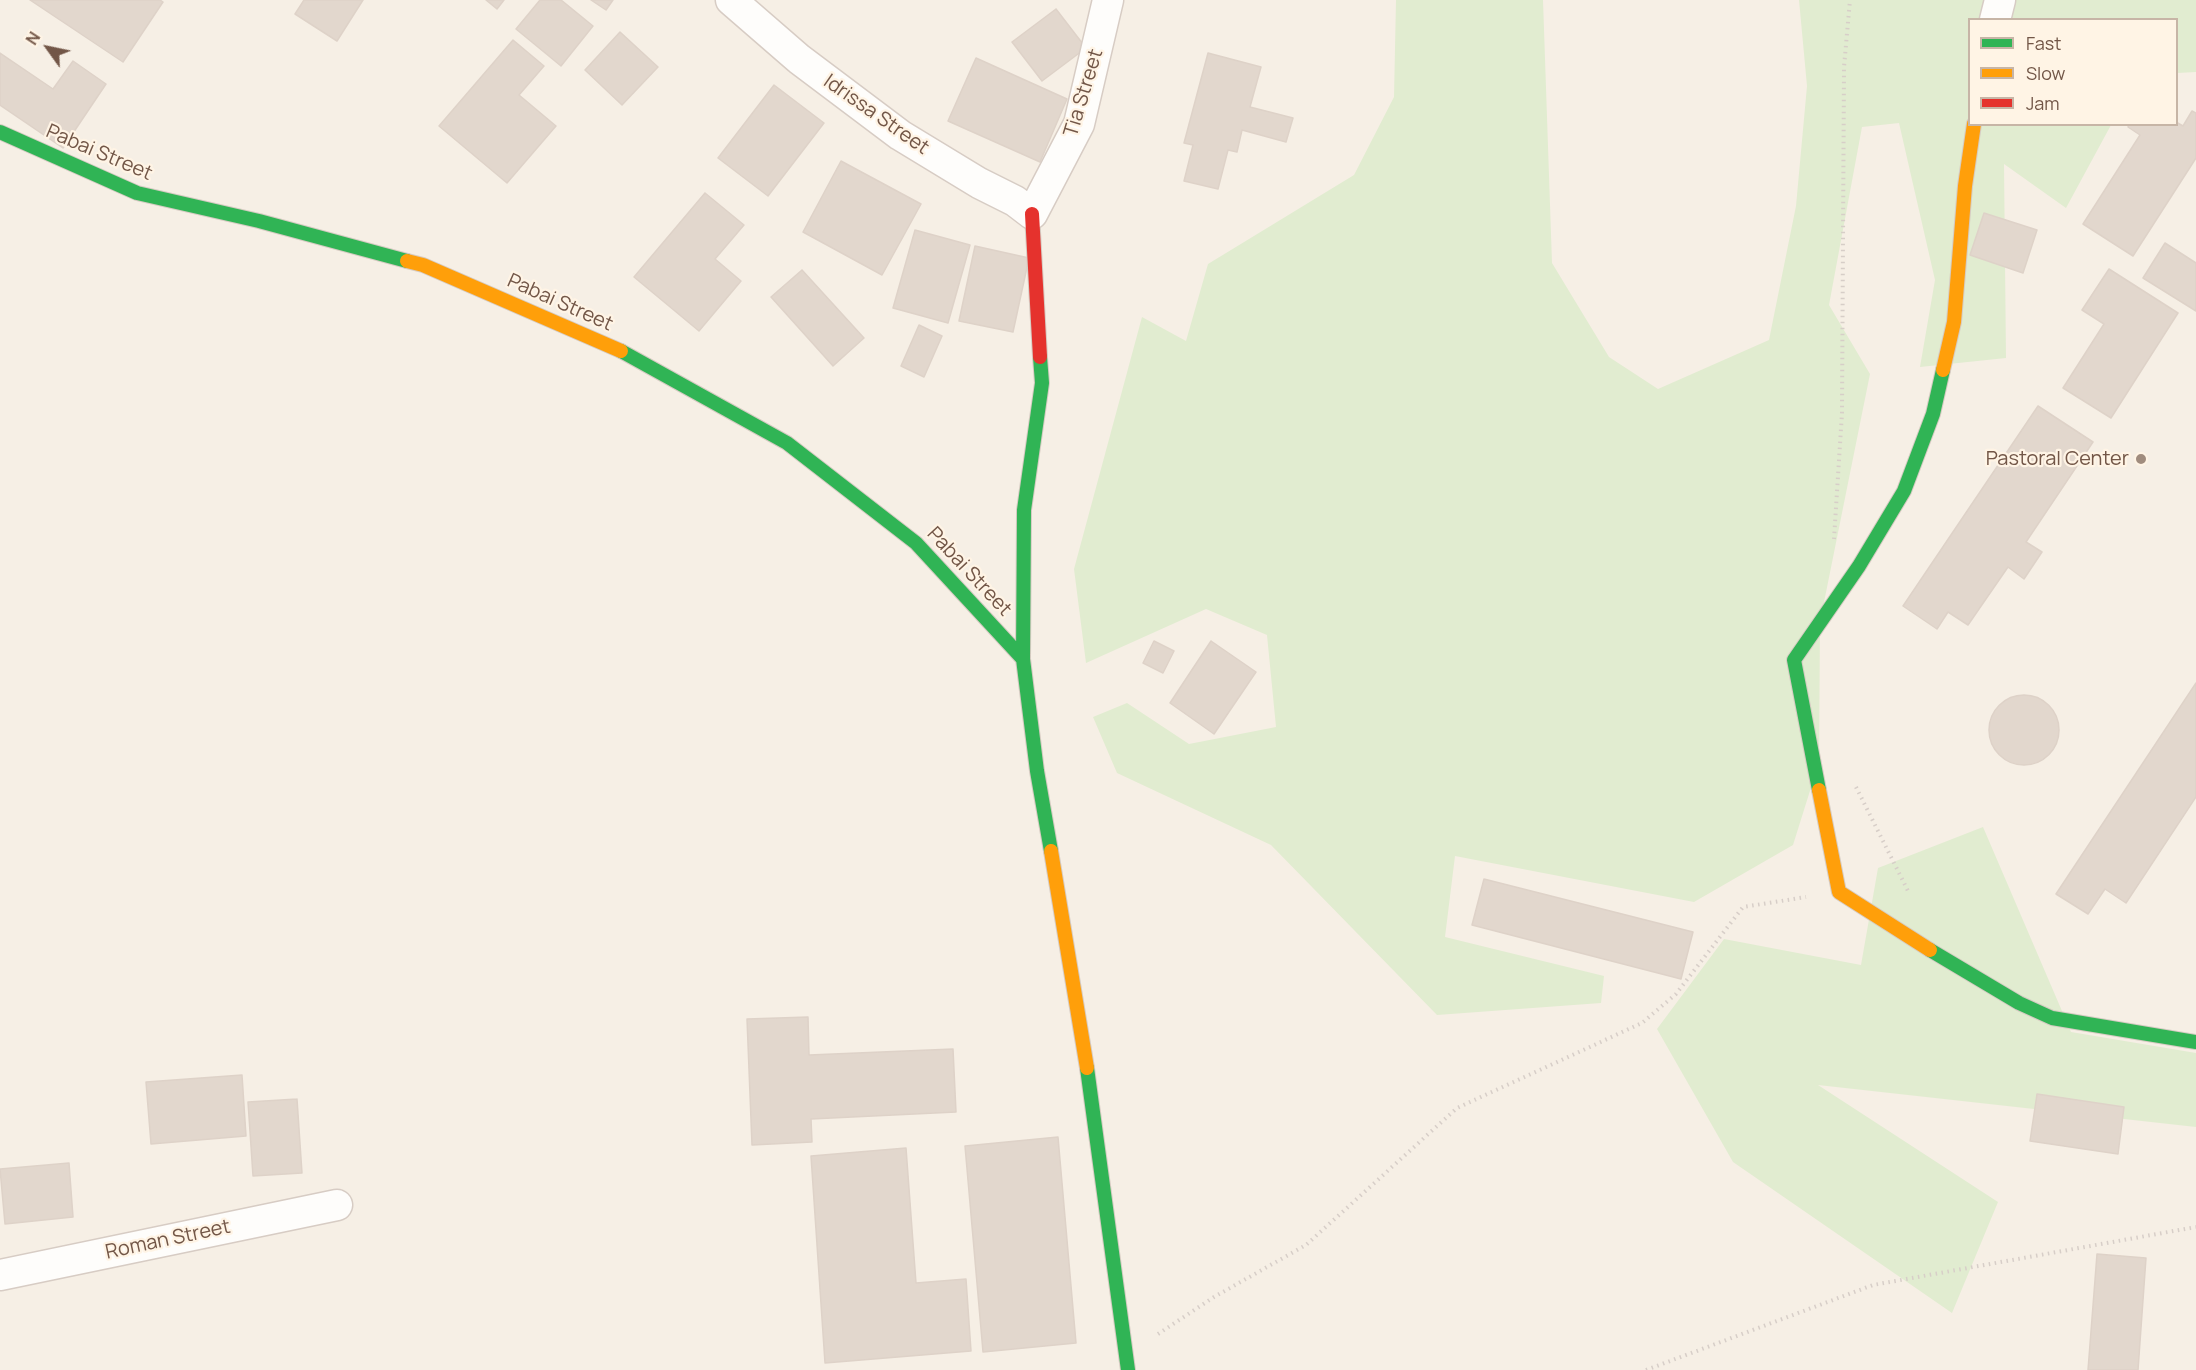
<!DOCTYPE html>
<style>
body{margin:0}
#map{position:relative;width:2196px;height:1370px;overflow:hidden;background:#f6efe5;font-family:Manrope,sans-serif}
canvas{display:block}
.legend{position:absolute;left:1968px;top:18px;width:210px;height:108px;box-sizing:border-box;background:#fff4e5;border:2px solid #c7b5a6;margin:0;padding:8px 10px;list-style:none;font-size:18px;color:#725647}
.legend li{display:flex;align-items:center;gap:12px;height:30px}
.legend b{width:30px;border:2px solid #c7b5a6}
.north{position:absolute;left:18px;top:18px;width:60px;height:60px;-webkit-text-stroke:4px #fff4e5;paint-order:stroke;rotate:303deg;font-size:16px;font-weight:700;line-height:24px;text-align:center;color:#725647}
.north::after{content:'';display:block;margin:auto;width:21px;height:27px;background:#725647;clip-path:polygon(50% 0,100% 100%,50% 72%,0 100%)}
</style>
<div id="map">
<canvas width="2196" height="1370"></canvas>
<ul class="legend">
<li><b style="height:8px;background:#30b455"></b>Fast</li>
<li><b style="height:8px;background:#ff9f0a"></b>Slow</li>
<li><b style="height:8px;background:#e5322d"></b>Jam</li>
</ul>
<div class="north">N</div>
</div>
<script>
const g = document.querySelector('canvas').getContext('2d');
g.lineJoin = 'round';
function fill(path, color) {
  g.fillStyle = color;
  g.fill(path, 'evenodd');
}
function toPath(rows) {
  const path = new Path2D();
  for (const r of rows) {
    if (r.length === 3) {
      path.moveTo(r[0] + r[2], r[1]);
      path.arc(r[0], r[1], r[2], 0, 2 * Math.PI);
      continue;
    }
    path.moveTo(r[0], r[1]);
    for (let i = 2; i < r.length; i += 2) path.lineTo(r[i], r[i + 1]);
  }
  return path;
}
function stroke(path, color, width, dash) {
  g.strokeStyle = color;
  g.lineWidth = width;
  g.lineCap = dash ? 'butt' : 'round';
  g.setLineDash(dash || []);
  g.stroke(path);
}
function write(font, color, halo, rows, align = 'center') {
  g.font = font + ' Manrope,sans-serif';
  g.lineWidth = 4.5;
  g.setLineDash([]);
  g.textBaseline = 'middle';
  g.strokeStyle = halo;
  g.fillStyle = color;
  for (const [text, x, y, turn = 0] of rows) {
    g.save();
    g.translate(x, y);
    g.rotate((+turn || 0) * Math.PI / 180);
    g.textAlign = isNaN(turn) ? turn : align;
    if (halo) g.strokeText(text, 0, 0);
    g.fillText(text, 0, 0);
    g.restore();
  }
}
fill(toPath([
 [1396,0,1543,0,1552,263,1609,357,1658,389,1769,340,1796,206,1807,86,1799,0,2196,0,2196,72,2177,73,2176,20,1970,20,1970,124,2111,125,2066,208,2004,164,2006,358,1920,367,1935,280,1899,123,1862,127,1829,305,1870,374,1820,622,1819,762,1793,845,1694,902,1455,856,1445,937,1604,976,1601,1003,1437,1015,1271,845,1117,773,1093,717,1127,703,1189,744,1276,727,1267,635,1206,609,1086,663,1074,569,1142,317,1186,341,1208,264,1354,175,1394,97],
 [1983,827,2071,1032,2196,1053,2196,1127,1818,1085,1998,1202,1952,1313,1733,1162,1657,1029,1724,939,1861,965,1878,868]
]), '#e1ecd0');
const building = toPath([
 [30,0,160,0,163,2,123,62,30,0],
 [304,0,363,0,337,41,295,14,304,0],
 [486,0,504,0,497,9,486,0],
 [540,0,561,0,593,26,561,66,516,29,540,0],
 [591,0,613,0,606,10,591,0],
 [1056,9,1086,48,1042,81,1012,42,1056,9],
 [620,32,658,67,622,105,585,70,620,32],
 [513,40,544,66,519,95,556,126,507,183,439,126,513,40],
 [0,53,53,89,73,61,106,84,63,148,0,105,0,53],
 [1208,53,1261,67,1250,107,1293,118,1286,142,1242,130,1237,152,1228,150,1218,189,1184,181,1193,145,1184,143,1208,53],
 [976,58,1067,99,1040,162,948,121,976,58],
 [774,85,824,123,768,196,718,158,774,85],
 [2192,111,2196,113,2196,158,2133,256,2083,224,2140,135,2128,127,2129,124,2176,124,2176,122,2183,126,2192,111],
 [841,161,921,204,882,275,803,232,841,161],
 [705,193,744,225,715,259,741,281,699,331,634,277,705,193],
 [1984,213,2037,230,2023,273,1970,255,1984,213],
 [915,230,970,245,948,323,893,308,915,230],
 [2165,243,2196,263,2196,311,2143,278,2165,243],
 [975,246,1029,258,1013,332,959,321,975,246],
 [2109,269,2178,313,2111,418,2063,388,2104,324,2082,310,2109,269],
 [802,270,864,338,833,366,771,297,802,270],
 [919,325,942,336,924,377,901,366,919,325],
 [2038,406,2093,442,2026,542,2042,552,2024,579,2008,567,1968,625,1948,612,1937,629,1903,606,2038,406],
 [1154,641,1174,651,1163,673,1143,663,1154,641],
 [1211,641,1256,672,1214,734,1170,703,1211,641],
 [2196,683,2196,797,2126,903,2105,889,2088,914,2056,894,2196,683],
 [2024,730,35],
 [1484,879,1693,932,1681,979,1472,925,1484,879],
 [808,1017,809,1055,953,1049,956,1112,811,1119,812,1142,752,1145,747,1019,808,1017],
 [242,1075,246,1136,151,1144,146,1082,242,1075],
 [2037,1094,2124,1107,2118,1154,2030,1141,2037,1094],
 [297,1099,302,1173,253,1176,248,1102,297,1099],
 [1058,1137,1076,1343,983,1352,965,1146,1058,1137],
 [906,1148,916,1283,966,1279,971,1351,825,1363,811,1156,906,1148],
 [69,1163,73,1217,5,1224,0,1169,69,1163],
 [2097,1254,2146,1258,2138,1370,2088,1370,2097,1254]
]);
fill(building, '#e2d7cd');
stroke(building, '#ded2c8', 1.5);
const street = toPath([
 [731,0,799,59,900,135,979,183,1015,201,1032,214,1079,124,1108,0],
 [1995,20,2000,0],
 [0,1275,337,1205]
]);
const fast = toPath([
 [0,132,137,193,259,221,407,261],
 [621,351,787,443,916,543,1023,659],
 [1040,357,1042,383,1024,510,1023,659,1037,771,1051,851],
 [1819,790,1794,660,1859,566,1904,491,1933,414,1943,370],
 [1930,950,2019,1003,2052,1018,2196,1042],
 [1087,1068,1128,1370]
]);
const slow = toPath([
 [407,261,423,265,621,351],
 [1943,370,1954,322,1965,186,1974,124],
 [1819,790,1839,892,1930,950],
 [1051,851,1087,1068]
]);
const jam = toPath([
 [1032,214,1040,357]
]);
stroke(street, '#d7ccc4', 33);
stroke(fast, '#d6cbc2', 16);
stroke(slow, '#d6cbc2', 16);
stroke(jam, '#d6cbc2', 16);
stroke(toPath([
 [1834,539,1842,413,1844,67,1850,0],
 [1856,787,1909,893],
 [1158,1334,1214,1297,1306,1245,1457,1108,1642,1023,1676,994,1743,907,1806,897],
 [1646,1370,1873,1285,2196,1227]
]), '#d7cec8', 4, [1.5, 4.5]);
stroke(street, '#fefdfb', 30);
stroke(fast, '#30b455', 14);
stroke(slow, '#ff9f0a', 14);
stroke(jam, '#e5322d', 14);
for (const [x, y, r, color] of [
 [2141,459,6,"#a08c7e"]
]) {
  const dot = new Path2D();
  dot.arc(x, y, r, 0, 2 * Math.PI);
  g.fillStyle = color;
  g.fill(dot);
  stroke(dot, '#fff4e5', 2);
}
write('20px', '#725647', '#fff4e5', [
 ["Tia Street",1084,93,-73],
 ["Idrissa Street",876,115,35],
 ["Pabai Street",99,153,23],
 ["Pabai Street",560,303,24],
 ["Pabai Street",969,572,47],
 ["Roman Street",168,1240,-12]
]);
write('20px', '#725647', '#fff4e5', [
 ["Pastoral Center",2129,459]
], 'right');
</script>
